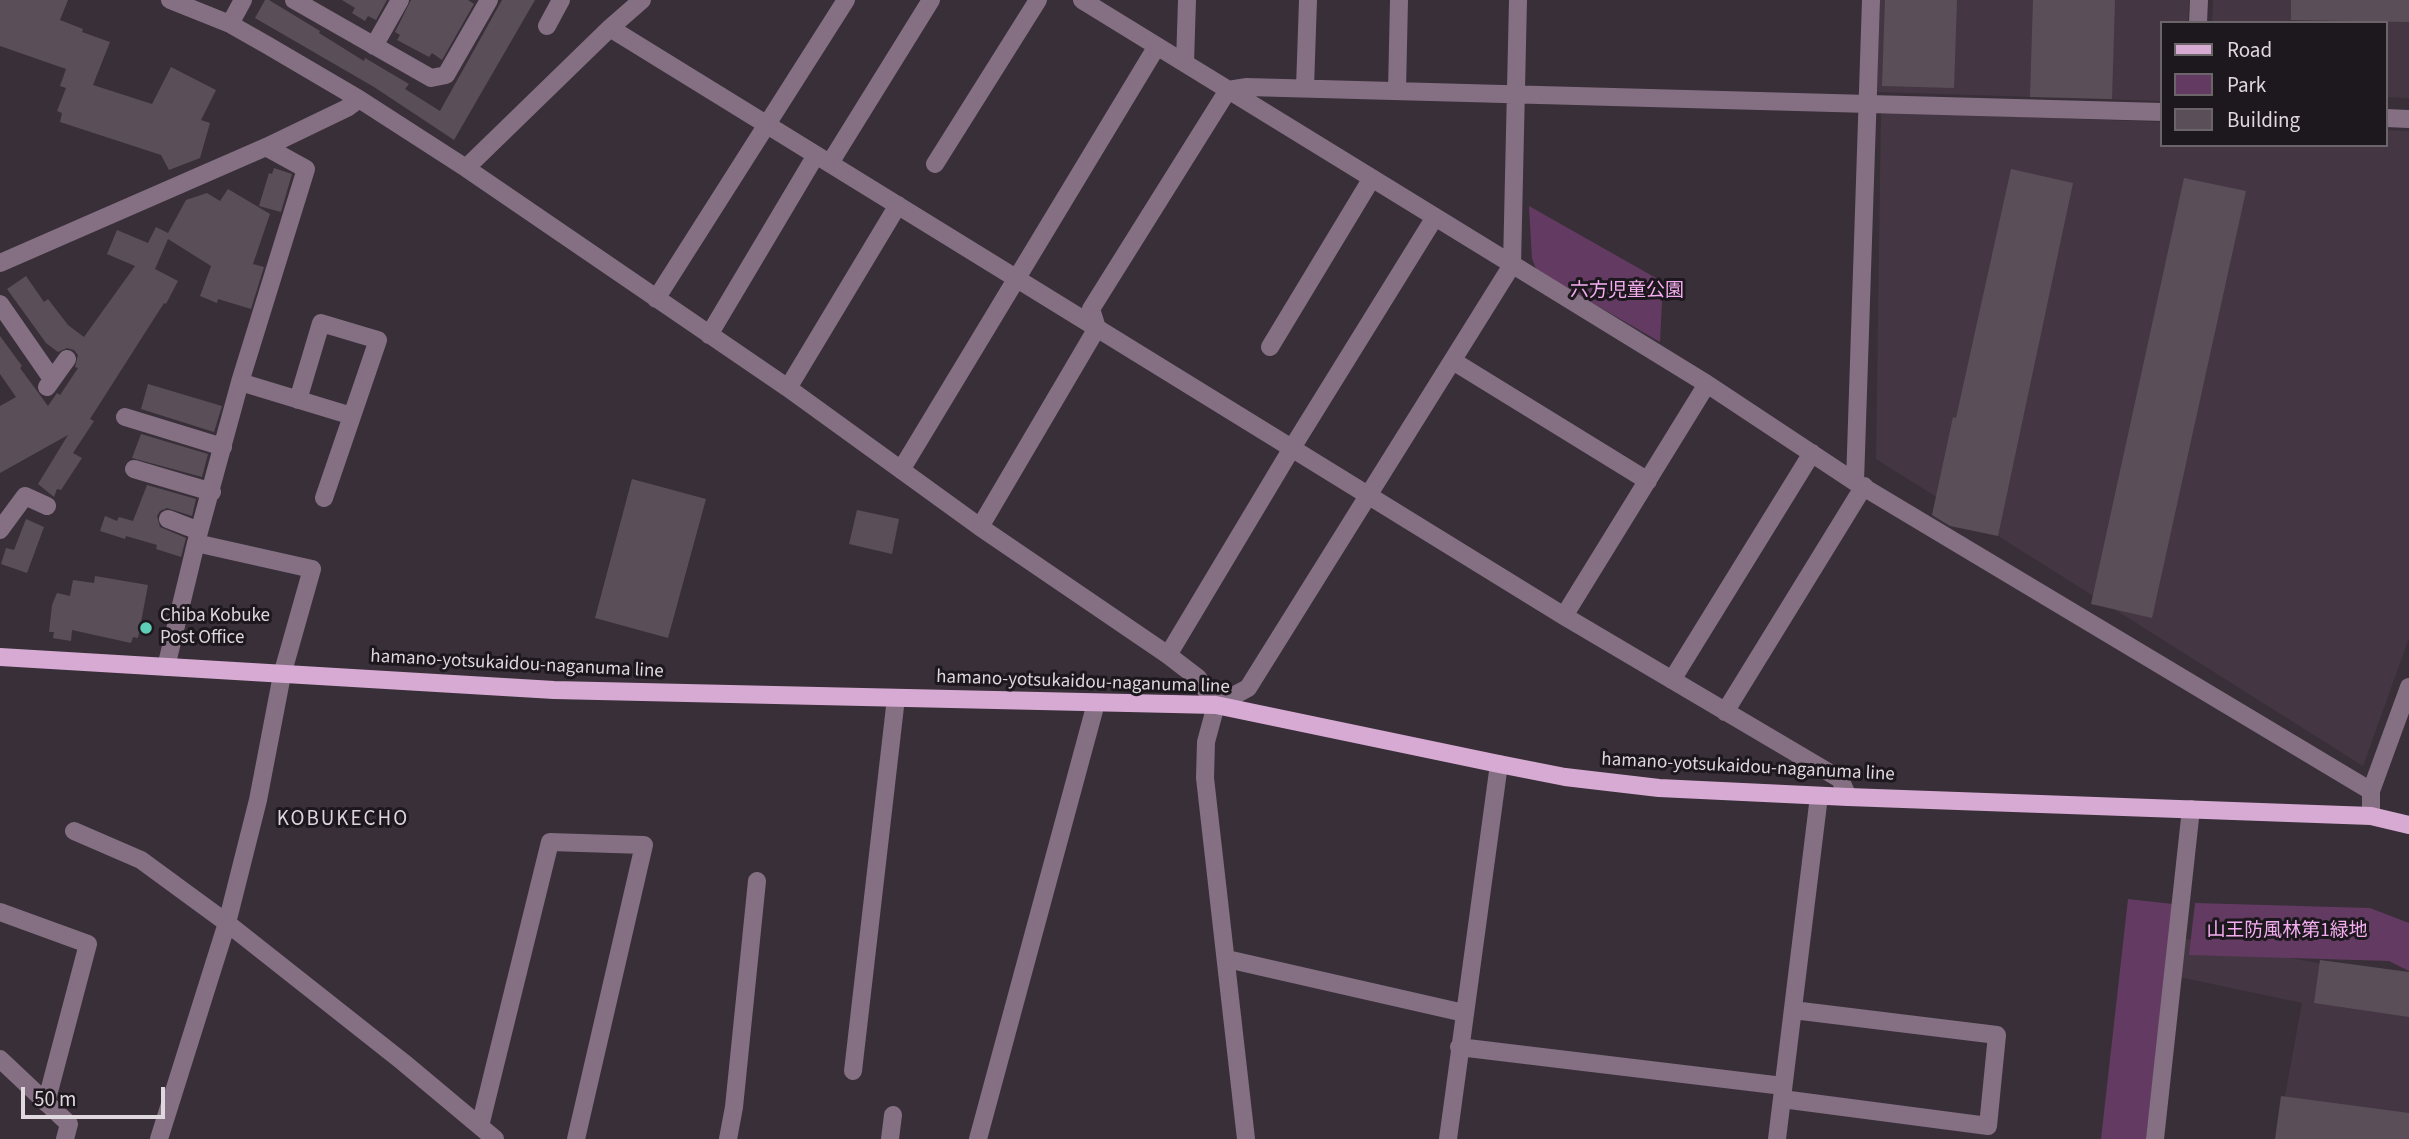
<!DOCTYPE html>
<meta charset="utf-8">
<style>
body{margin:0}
#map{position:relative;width:2409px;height:1139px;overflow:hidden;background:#382f38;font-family:"Source Sans 3",sans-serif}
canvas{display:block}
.legend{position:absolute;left:2160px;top:21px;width:228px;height:126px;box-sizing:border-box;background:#1d181d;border:2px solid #6b656a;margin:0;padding:9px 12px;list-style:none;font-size:21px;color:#dfd8de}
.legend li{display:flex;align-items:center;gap:14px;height:35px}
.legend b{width:35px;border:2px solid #6b656a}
.scale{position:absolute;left:21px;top:1087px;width:144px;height:32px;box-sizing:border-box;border:4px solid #dfd8de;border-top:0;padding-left:9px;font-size:21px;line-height:24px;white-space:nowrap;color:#dfd8de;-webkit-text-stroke:5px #1d181d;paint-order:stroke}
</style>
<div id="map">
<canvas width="2409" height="1139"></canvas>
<ul class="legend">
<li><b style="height:9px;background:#d6aad3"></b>Road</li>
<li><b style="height:19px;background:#633b62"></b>Park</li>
<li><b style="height:19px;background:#5a4f59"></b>Building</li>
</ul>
<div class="scale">50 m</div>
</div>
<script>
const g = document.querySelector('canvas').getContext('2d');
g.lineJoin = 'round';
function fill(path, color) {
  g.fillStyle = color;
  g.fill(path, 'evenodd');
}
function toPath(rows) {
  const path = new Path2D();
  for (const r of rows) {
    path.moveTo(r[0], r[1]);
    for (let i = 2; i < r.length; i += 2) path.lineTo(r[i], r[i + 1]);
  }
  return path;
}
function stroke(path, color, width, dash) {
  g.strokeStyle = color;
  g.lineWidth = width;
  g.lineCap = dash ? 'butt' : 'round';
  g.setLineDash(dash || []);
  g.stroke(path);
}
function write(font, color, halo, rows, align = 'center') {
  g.font = font + ' "Source Sans 3","Noto Sans JP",sans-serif';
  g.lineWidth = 6;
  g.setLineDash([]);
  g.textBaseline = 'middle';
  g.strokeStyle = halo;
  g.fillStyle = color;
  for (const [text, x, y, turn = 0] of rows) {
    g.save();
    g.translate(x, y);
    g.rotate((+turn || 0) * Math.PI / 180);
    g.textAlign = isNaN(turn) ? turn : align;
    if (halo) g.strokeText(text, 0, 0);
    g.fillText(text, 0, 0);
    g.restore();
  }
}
fill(toPath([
 [1880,0,2189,0,2188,23,2162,23,2162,101,1877,92],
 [2213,0,2409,0,2409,98,2386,97,2386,23,2212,23],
 [1881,112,2162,122,2162,145,2386,145,2386,130,2409,131,2409,638,2363,766,1876,459],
 [2182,938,2409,980,2409,1139,2277,1139,2302,1003,2179,977]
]), '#453644');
fill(toPath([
 [1529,206,1663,282,1660,342,1537,271,1532,259],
 [2128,899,2173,904,2146,1139,2101,1139],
 [2195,903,2370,908,2409,923,2409,971,2389,961,2189,955]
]), '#633b62');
fill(toPath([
 [0,0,68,0,60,20,83,29,82,32,110,42,93,85,152,104,171,67,216,90,201,120,210,123,200,158,169,170,161,155,60,122,62,113,57,111,66,88,60,86,66,69,0,46],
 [265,0,269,0,320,31,319,33,364,61,365,58,409,84,405,89,440,111,502,0,535,0,454,140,374,87,255,18],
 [342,0,387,0,376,20,368,16,365,21,352,13,355,8],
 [411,0,468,0,474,4,442,60,432,53,429,57,397,40,400,35,395,32],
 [1885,0,1957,0,1954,88,1882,86],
 [2033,0,2115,0,2112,99,2030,97],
 [2291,0,2409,0,2409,22,2291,20],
 [274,168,292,174,281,212,259,206,269,173,272,174],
 [2011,169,2073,183,1998,536,1950,526,1932,515,1953,417,1956,418],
 [2184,178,2246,191,2152,618,2091,604],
 [228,189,270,214,253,264,264,267,251,309,218,299,217,303,200,296,211,266,168,239,155,269,178,281,166,304,164,303,90,419,94,421,73,453,82,458,61,490,57,489,54,497,38,484,68,435,0,473,0,406,16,397,0,374,0,336,22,366,20,368,48,406,57,393,60,395,78,368,75,367,78,355,74,350,67,348,58,352,46,343,7,289,26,276,44,302,48,299,68,325,84,337,135,266,107,254,117,230,148,243,156,227,168,233,186,200,207,193,220,201],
 [148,384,222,406,214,432,141,409],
 [141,434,208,454,202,477,132,458],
 [632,479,706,499,668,638,595,618],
 [147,485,196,499,192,516,167,508,160,511,157,516,160,527,186,538,181,557,156,549,157,545,126,536,125,539,100,531,105,516,117,521,119,517,133,521],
 [857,510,899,519,892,554,849,544],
 [26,519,44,527,27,573,1,564,6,548,14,550],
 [95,576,148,585,138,638,133,637,131,643,72,630,71,641,53,638,54,632,49,632,52,605,57,593,70,596,73,580,94,583],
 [2320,960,2409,972,2409,1017,2314,1003],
 [2281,1096,2409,1113,2409,1139,2275,1139]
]), '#5a4f59');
stroke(toPath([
 [170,0,230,24,267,45,359,99,466,168,788,388,980,527,1168,655,1198,678,1216,705,1206,742,1205,778,1246,1139],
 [294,0,431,78,446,75,489,0],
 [1082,0,1707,384,1855,482,2371,791,2371,816],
 [2198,23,2199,0],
 [230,24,243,0],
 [547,26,561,0],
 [610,28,1564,616,1840,779,1848,797],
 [374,46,400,0],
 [1185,63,1187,0],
 [1305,88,1308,0],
 [1397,91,1399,0],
 [2386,118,2409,119],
 [830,163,931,0],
 [935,164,1038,0],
 [466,168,610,28,642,0],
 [0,263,266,147,347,108,359,99],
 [656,299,846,0],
 [0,304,52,379],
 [709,335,816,155],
 [1270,347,1372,178],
 [1453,361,1648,481],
 [240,382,352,416],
 [47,387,67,359],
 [788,388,898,205],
 [298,400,321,323,378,340,324,498],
 [125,417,223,447],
 [134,469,212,492],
 [901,470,1157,46],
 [1855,482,1871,0],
 [168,519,199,531],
 [980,527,1097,328,1091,309,1228,90,1247,87,2162,112],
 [0,530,25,496,47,506],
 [1564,616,1707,384],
 [1168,655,1292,448,1435,217],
 [166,667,196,543,240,382,306,169,266,147],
 [1672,680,1812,453],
 [1216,705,1248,688,1512,265,1518,0],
 [1725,712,1864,486],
 [2371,791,2409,687],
 [74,831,141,860,227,923,403,1062,495,1139],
 [0,912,88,944,46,1103],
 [1227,959,1464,1013],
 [1459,1047,1783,1086],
 [0,1059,69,1124,65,1139],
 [853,1071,896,698],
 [1782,1099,1988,1126,1997,1035,1793,1010],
 [480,1126,550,842,644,845,576,1139],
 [159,1139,227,923,258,800,282,675,312,569,196,543],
 [728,1139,734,1107,757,881],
 [890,1139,893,1115],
 [978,1139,1096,703],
 [1448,1139,1499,764],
 [1777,1139,1819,796],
 [2155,1139,2191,809]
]), '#846f83', 18);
stroke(toPath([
 [0,657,554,690,1216,705,1499,764,1565,777,1659,788,1848,797,2371,816,2409,825]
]), '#d6aad3', 18);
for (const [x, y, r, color] of [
 [146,628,7,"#5eceb8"]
]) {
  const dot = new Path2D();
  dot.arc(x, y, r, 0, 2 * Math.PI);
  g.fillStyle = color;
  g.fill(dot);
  stroke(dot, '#1d181d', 2.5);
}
write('19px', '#f4adf0', '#1d181d', [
 ["六方児童公園",1627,292],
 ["山王防風林第1緑地",2287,932]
]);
write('19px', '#dfd8de', '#1d181d', [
 ["Chiba Kobuke",160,617],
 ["Post Office",160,639]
], 'left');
write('19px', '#dfd8de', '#1d181d', [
 ["hamano-yotsukaidou-naganuma line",517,665,3],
 ["hamano-yotsukaidou-naganuma line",1083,683,2],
 ["hamano-yotsukaidou-naganuma line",1748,768,3]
]);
g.letterSpacing = '2px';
write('21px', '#dfd3de', '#1d181d', [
 ["KOBUKECHO",343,820]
]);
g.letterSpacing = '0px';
</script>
